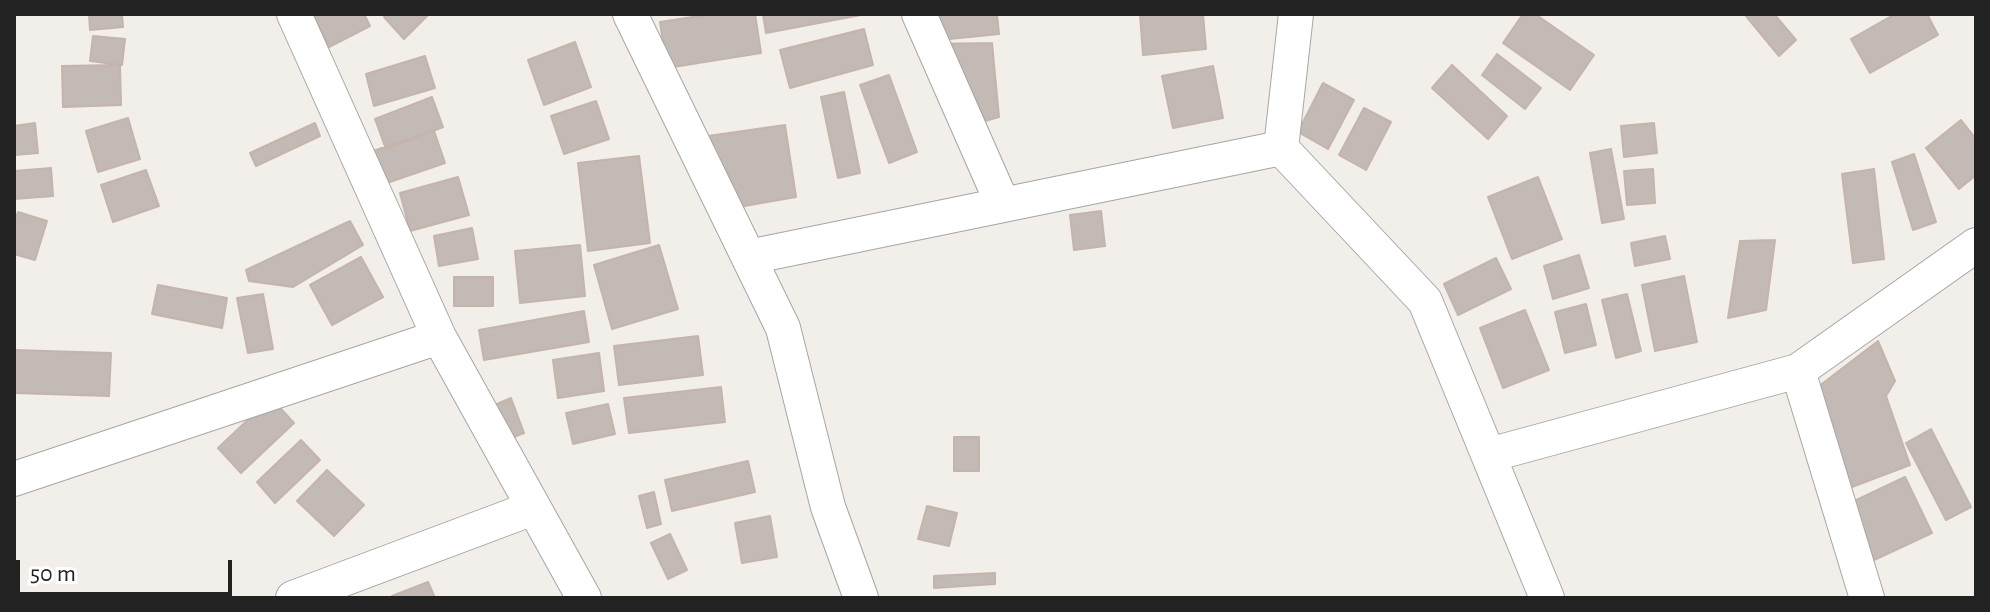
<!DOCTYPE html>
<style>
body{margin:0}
#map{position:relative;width:1990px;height:612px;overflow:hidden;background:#f2eee9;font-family:"Alegreya Sans",sans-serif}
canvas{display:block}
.frame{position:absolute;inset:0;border:16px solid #222;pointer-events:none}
.scale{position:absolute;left:16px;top:560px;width:216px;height:36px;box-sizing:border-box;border:4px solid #222;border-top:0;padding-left:10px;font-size:24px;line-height:28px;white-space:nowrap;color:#222;-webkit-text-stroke:6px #fff;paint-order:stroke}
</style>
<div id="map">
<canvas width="1990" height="612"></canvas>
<div class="frame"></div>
<div class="scale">50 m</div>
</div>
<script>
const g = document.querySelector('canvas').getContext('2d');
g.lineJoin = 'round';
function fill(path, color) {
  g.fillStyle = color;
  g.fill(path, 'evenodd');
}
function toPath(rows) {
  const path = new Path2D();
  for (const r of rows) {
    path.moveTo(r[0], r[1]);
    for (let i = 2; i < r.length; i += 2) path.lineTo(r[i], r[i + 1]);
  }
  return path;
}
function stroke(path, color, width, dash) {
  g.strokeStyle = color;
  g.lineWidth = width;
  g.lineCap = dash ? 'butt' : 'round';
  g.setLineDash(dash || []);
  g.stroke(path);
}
const building = toPath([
 [89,14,122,14,123,27,90,30,89,14],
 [313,14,364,14,370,26,329,47,313,14],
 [387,14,429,14,404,39,384,17,387,14],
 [712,14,755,14,761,53,667,68,660,22,712,14],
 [763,14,860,14,861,15,766,33,763,14],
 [926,14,997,14,999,34,929,41,926,14],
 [1140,14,1203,14,1206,49,1143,55,1140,14],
 [1523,14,1535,14,1594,55,1570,90,1503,43,1523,14],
 [1748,14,1774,14,1796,40,1779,56,1746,16,1748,14],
 [1895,14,1927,14,1938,35,1870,73,1851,39,1895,14],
 [864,29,873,65,790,88,780,50,864,29],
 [93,36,125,39,122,65,90,61,93,36],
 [575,42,591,87,544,105,528,60,575,42],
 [992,43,999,117,985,121,976,99,950,97,928,44,992,43],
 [1497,54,1541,88,1525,109,1482,75,1497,54],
 [425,56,435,88,374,106,366,74,425,56],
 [120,65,121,105,63,107,62,66,120,65],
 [1452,65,1507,116,1488,139,1432,88,1452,65],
 [1213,66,1223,118,1173,128,1162,76,1213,66],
 [889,75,917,152,889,163,860,85,889,75],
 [1323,83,1354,100,1328,149,1298,132,1323,83],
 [844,92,860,173,838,178,821,97,844,92],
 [432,97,443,127,386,149,375,119,432,97],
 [596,101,609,139,564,154,551,116,596,101],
 [1364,108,1391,122,1366,170,1339,155,1364,108],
 [128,118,140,159,98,172,86,131,128,118],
 [1961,120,1976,139,1976,175,1959,189,1926,148,1961,120],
 [35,123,38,153,14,155,14,126,35,123],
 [315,123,320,136,256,166,250,153,315,123],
 [1654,123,1657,153,1624,157,1621,126,1654,123],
 [785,125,796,197,744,206,722,187,701,137,785,125],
 [434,131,445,163,384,184,373,151,434,131],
 [1611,149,1624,219,1602,223,1590,153,1611,149],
 [1914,154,1936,222,1913,230,1892,162,1914,154],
 [639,156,650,243,588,251,578,163,639,156],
 [51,168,53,196,14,199,14,171,51,168],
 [1653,169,1655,203,1627,205,1624,171,1653,169],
 [1874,169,1884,259,1853,263,1842,174,1874,169],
 [146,170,159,206,113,222,101,185,146,170],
 [458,177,469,215,410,231,400,193,458,177],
 [1538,177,1562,239,1512,259,1488,197,1538,177],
 [1101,211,1105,246,1074,250,1070,215,1101,211],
 [18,212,47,221,35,260,14,254,14,223,18,212],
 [350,221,363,245,293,287,249,281,246,270,350,221],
 [472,228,478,259,439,266,434,236,472,228],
 [1665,236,1670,259,1635,266,1631,243,1665,236],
 [1775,240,1766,310,1728,318,1740,241,1775,240],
 [580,245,585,296,520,303,515,251,580,245],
 [659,245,678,309,612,329,594,265,659,245],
 [1579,255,1589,288,1553,299,1544,266,1579,255],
 [361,257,383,297,332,325,310,285,361,257],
 [1496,258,1511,289,1458,315,1444,284,1496,258],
 [1684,276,1697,342,1655,351,1642,285,1684,276],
 [454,277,493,277,493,306,454,306,454,277],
 [158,285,227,298,222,328,152,314,158,285],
 [263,294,273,349,248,353,237,298,263,294],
 [1627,294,1641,351,1616,358,1602,300,1627,294],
 [1586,304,1596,345,1565,353,1555,312,1586,304],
 [1525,310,1549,370,1503,388,1480,328,1525,310],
 [584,311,589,342,484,360,479,330,584,311],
 [698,336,703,375,619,385,614,346,698,336],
 [1878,341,1895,381,1886,396,1910,465,1844,490,1814,390,1878,341],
 [14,350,111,353,109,396,14,393,14,350],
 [599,353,604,391,558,398,553,360,599,353],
 [721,387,725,422,629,433,624,398,721,387],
 [271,398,294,423,241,473,218,448,271,398],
 [511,398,524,433,498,443,485,409,511,398],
 [608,404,615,434,573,444,566,413,608,404],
 [1931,429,1971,507,1946,520,1906,443,1931,429],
 [954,437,979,437,979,471,954,471,954,437],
 [301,440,320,460,275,503,257,482,301,440],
 [748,461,755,492,672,511,665,480,748,461],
 [327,470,364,505,334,536,297,501,327,470],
 [1905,477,1932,533,1874,560,1848,504,1905,477],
 [654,492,661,524,647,528,639,496,654,492],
 [927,506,957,513,949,546,918,539,927,506],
 [770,516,777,557,742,563,735,523,770,516],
 [670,534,687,570,668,579,651,543,670,534],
 [995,573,995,584,934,588,934,576,995,573],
 [428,582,435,598,393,598,392,596,428,582]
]);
fill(building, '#c3bab5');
stroke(building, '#c4b4ab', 2);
const minor = toPath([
 [630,14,783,328,828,507,861,598],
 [919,14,1003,205],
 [1281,148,1296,14],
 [749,257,1281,148,1425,301,1547,598],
 [439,337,584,598],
 [1798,371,1867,598],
 [1489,455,1798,371,1976,245],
 [14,479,439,337,294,14],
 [293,598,533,508]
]);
stroke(minor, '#a6a6a6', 36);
stroke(minor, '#fff', 34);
</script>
